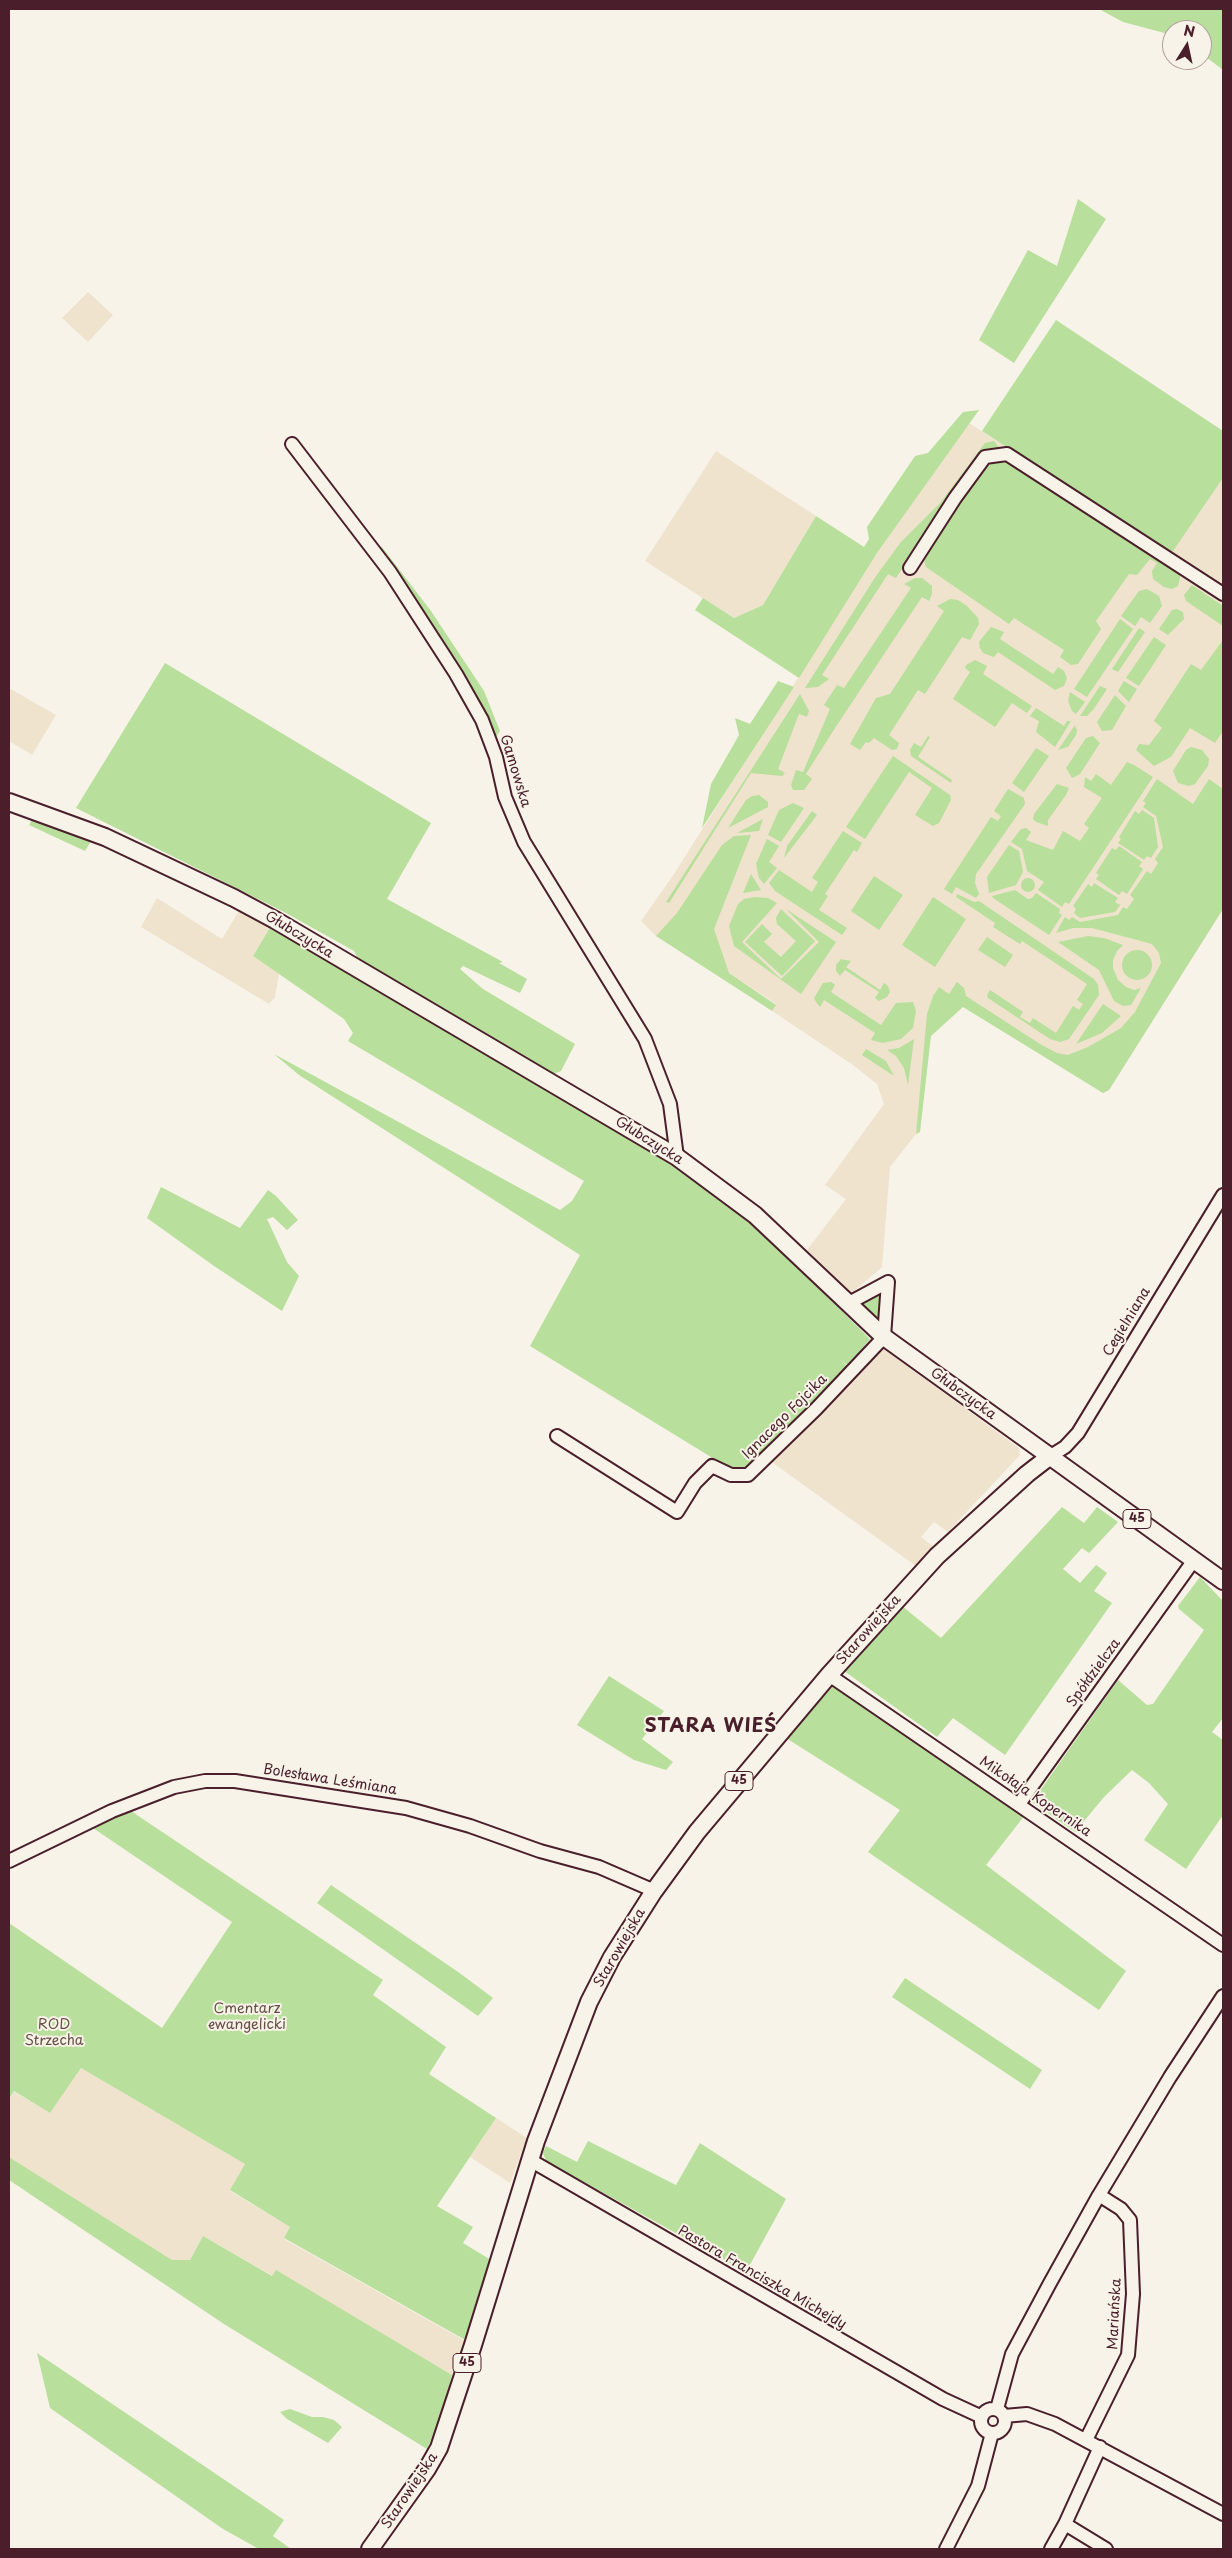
<!DOCTYPE html>
<meta charset="utf-8">
<style>
body{margin:0}
#map{position:relative;width:1232px;height:2558px;overflow:hidden;background:#f7f3e8;font-family:"Playpen Sans",sans-serif}
canvas{display:block}
.frame{position:absolute;inset:0;border:10px solid #4a1f2b;pointer-events:none}
.north{position:absolute;left:1162px;top:20px;width:50px;height:50px;box-sizing:border-box;background:#f7f3e8;border:1px solid #b29e9c;border-radius:50%;rotate:10deg;font-size:14px;font-weight:700;line-height:20px;text-align:center;color:#4a1f2b}
.north::after{content:'';display:block;margin:auto;width:18px;height:22px;background:#4a1f2b;clip-path:polygon(50% 0,100% 100%,50% 72%,0 100%)}
</style>
<div id="map">
<canvas width="1232" height="2558"></canvas>
<div class="frame"></div>
<div class="north">N</div>
</div>
<script>
const g = document.querySelector('canvas').getContext('2d');
g.lineJoin = 'round';
function fill(path, color) {
  g.fillStyle = color;
  g.fill(path, 'evenodd');
}
function toPath(rows) {
  const path = new Path2D();
  for (const r of rows) {
    if (r.length === 3) {
      path.moveTo(r[0] + r[2], r[1]);
      path.arc(r[0], r[1], r[2], 0, 2 * Math.PI);
      continue;
    }
    path.moveTo(r[0], r[1]);
    for (let i = 2; i < r.length; i += 2) path.lineTo(r[i], r[i + 1]);
  }
  return path;
}
function stroke(path, color, width, dash) {
  g.strokeStyle = color;
  g.lineWidth = width;
  g.lineCap = dash ? 'butt' : 'round';
  g.setLineDash(dash || []);
  g.stroke(path);
}
function write(font, color, halo, rows, align = 'center') {
  g.font = font + ' "Playpen Sans",sans-serif';
  g.lineWidth = 4;
  g.setLineDash([]);
  g.textBaseline = 'middle';
  g.strokeStyle = halo;
  g.fillStyle = color;
  for (const [text, x, y, turn = 0] of rows) {
    g.save();
    g.translate(x, y);
    g.rotate((+turn || 0) * Math.PI / 180);
    g.textAlign = isNaN(turn) ? turn : align;
    if (halo) g.strokeText(text, 0, 0);
    g.fillText(text, 0, 0);
    g.restore();
  }
}
fill(toPath([
 [88,292,113,315,88,342,62,318],
 [969,423,1171,553,1223,478,1223,909,1109,1090,1103,1093,961,999,927,1028,916,1134,890,1167,882,1267,852,1293,807,1250,846,1199,825,1185,884,1104,877,1084,853,1065,772,1011,776,1004,729,973,656,936,641,921,674,874,877,553],
 [716,451,816,516,763,605,734,618,645,561],
 [9,688,56,715,32,755,9,741],
 [157,898,222,939,240,909,271,926,253,956,279,974,275,997,269,1004,141,927],
 [880,1346,1019,1448,1020,1455,948,1532,934,1522,921,1537,934,1547,916,1566,769,1460],
 [81,2068,245,2164,230,2191,290,2227,284,2239,467,2342,452,2375,276,2271,273,2276,203,2236,190,2260,172,2260,9,2157,9,2098,13,2091,50,2113],
 [496,2118,527,2138,510,2183,470,2157]
]), '#efe3ce');
fill(toPath([
 [1099,9,1223,9,1223,70,1202,54,1202,30,1172,30,1172,35,1123,22],
 [1078,199,1106,219,1014,363,979,340,1028,250,1057,266],
 [1056,320,1223,431,1223,478,1171,554,982,431],
 [979,410,877,553,799,678,695,610,703,598,734,618,763,605,816,516,864,547,869,539,867,527,915,456,928,453,963,412],
 [994,441,1001,450,980,456,967,468,896,578,888,574,822,675,829,679,818,687,805,688,876,576,901,542,941,502,985,443],
 [1008,460,1181,573,1178,586,1172,589,1164,587,1153,579,1152,571,1157,563,1150,559,1137,575,1129,574,1096,621,1101,629,1078,664,1071,665,1060,657,1064,650,1014,618,1009,624,926,567,923,557,929,543,986,465,993,461],
 [375,546,382,547,431,611,484,691,500,731,494,740],
 [915,578,922,578,932,586,932,594,929,601,922,597,835,728,806,774,812,779,804,790,793,790,791,785,796,770,803,772,830,709,824,705,837,685,844,688,911,588,904,584],
 [1192,585,1223,606,1223,626,1186,601,1184,595],
 [1147,589,1159,596,1162,606,1150,623,1141,617,1135,626,1121,616,1139,591],
 [950,599,958,600,967,606,978,618,979,624,970,640,962,637,925,694,918,690,889,735,899,743,897,749,892,750,874,738,869,743,866,742,860,750,850,744,876,698,890,694,944,611,937,606],
 [1177,609,1183,612,1184,619,1168,635,1159,629,1172,610],
 [1120,619,1133,629,1087,697,1074,689],
 [991,627,1004,632,1000,639,1053,674,1058,667,1064,671,1067,678,1064,686,1055,690,998,652,994,657,983,653,980,648,979,642],
 [1139,628,1145,632,1118,672,1112,669],
 [1154,637,1166,645,1139,686,1126,678],
 [1223,640,1223,731,1215,743,1190,728,1171,757,1154,766,1136,750,1139,744,1149,745,1162,728,1154,721,1155,719,1191,664,1201,670],
 [975,660,987,666,983,674,1032,706,1027,713,1012,703,995,727,953,699,970,672,965,668,966,665],
 [165,663,431,823,387,899,503,962,499,963,527,979,520,993,463,966,460,969,483,989,575,1044,561,1071,551,1075,360,963,354,951,286,913,76,808],
 [778,681,794,687,702,828,711,784,739,735,735,718,750,724],
 [1124,681,1137,689,1129,702,1118,691],
 [1100,686,1107,689,1093,710,1087,716,1080,716],
 [1070,692,1085,702,1076,714,1072,711,1068,701],
 [800,694,809,711,807,717,799,714,778,769,785,773,782,776,751,773,669,903,666,902],
 [1115,695,1126,706,1112,730,1102,731,1097,722],
 [1036,708,1064,726,1067,721,1071,721,1055,747,1036,732,1039,721,1030,716],
 [1075,725,1077,731,1076,735,1068,747,1058,750],
 [928,736,930,737,918,757,952,780,951,783,911,756,910,750,914,743,921,747],
 [1093,736,1100,743,1080,774,1072,778,1066,768,1086,738],
 [1191,747,1202,750,1209,759,1208,766,1195,784,1189,786,1178,783,1173,771,1186,750],
 [1036,748,1049,756,1024,792,1012,783],
 [893,756,950,795,951,800,939,823,933,826,915,815,932,788,909,772,865,839,846,827],
 [1127,762,1134,765,1153,777,1069,904,1065,902,1062,907,1038,890,1044,882,1027,871,1022,849,1011,842,1021,829,1026,828,1031,832,1026,840,1053,850,1063,831,1080,841,1089,828,1084,824,1102,798,1084,787,1085,777,1091,781,1096,774,1111,785],
 [1157,779,1193,804,1209,779,1223,789,1223,909,1109,1090,1103,1093,963,1007,931,1036,920,1132,916,1134,927,1014,933,996,939,987,949,994,957,982,964,988,966,996,1040,1044,1057,1053,1068,1055,1088,1047,1121,1028,1135,1012,1161,963,1159,953,1152,944,1092,928,1073,928,1056,933,1065,917,1069,920,1072,917,1080,922,1118,915,1123,907,1127,909,1134,899,1130,895,1147,871,1151,874,1158,863,1155,859,1163,847,1156,816,1143,807,1146,803,1143,801],
 [1057,784,1069,788,1066,795,1048,820,1048,826,1036,822,1033,819,1034,814],
 [1008,789,1024,798,1025,804,976,874,975,883,979,894,976,898,956,887,952,894,944,889,991,817,998,821,1001,816,994,811],
 [759,795,768,802,768,807,728,828,746,800,752,796],
 [793,803,804,808,781,842,768,835,779,810],
 [1142,810,1154,818,1158,847,1151,858,1147,856,1144,860,1118,843,1121,839,1119,837,1135,811,1139,814],
 [812,811,817,815,784,858,787,846],
 [34,816,94,836,85,851,29,825],
 [763,819,759,831,737,833],
 [843,831,862,843,857,852,854,850,825,894,828,896,819,910,847,928,842,935,775,891,769,883,779,870,812,892,818,882,812,878],
 [751,835,714,929,729,973,776,1005,772,1011,656,936,677,913,722,845,734,836],
 [767,839,779,846,769,862,777,868,764,884,759,878,756,864],
 [1009,845,1019,851,1023,872,1016,885,989,893,987,877],
 [1119,846,1142,862,1139,866,1143,869,1127,894,1122,891,1119,895,1096,879,1099,875,1096,873,1112,848,1116,850],
 [751,874,761,890,743,893],
 [874,876,903,895,879,930,851,911],
 [1028,885,7],
 [1094,883,1118,898,1115,902,1120,905,1115,912,1080,918,1074,913,1076,909,1073,906,1088,884,1092,887],
 [1015,890,1028,899,1032,898,1036,893,1060,909,1059,913,1062,915,1049,935,993,898,992,896],
 [957,894,974,902,979,901,1094,979,1098,985,1099,995,1069,1039,1060,1042,1050,1039,988,998,987,995,990,990,1023,1012,1020,1017,1030,1023,1033,1018,1056,1033,1073,1006,1079,1010,1083,1004,1077,1000,1087,984,1022,941,1020,944,993,927,995,923,956,897],
 [754,897,768,898,777,903,742,942,781,979,819,942,786,909,836,942,801,994,734,946,729,926,738,904,744,899],
 [933,897,966,919,935,967,902,945],
 [781,909,815,941,782,976,745,942,762,924,772,934,764,942,781,957,796,941,777,924,776,918],
 [271,926,691,1176,765,1235,870,1339,848,1366,838,1358,848,1367,745,1472,735,1471,724,1465,530,1346,580,1255,299,1075,274,1054,560,1210,572,1201,584,1181,348,1041,353,1033,344,1019,253,956],
 [1088,936,1104,938,1123,945,1117,951,1113,960,1113,968,1118,980,1126,987,1134,990,1141,988,1131,1005,1123,1006,1114,1001,1099,970,1058,942],
 [987,937,1013,955,1005,967,978,950],
 [1137,965,15],
 [841,959,851,961,846,967,880,990,884,983,888,986,890,992,887,997,879,1001,875,998,879,992,845,970,840,976,836,971,836,965],
 [831,982,835,985,831,992,881,1025,896,1003,913,1002,916,1011,913,1028,901,1039,883,1043,871,1040,875,1033,824,1000,820,1007,816,1002,814,998,823,983],
 [1103,1004,1121,1016,1102,1033,1076,1044],
 [914,1039,908,1085,904,1068,896,1056,887,1050,899,1048],
 [866,1049,886,1061,894,1076,862,1055],
 [161,1187,240,1228,268,1190,276,1196,298,1220,287,1230,273,1217,267,1219,287,1262,299,1276,282,1311,214,1266,147,1218],
 [881,1293,879,1320,875,1322,860,1304],
 [1062,1507,1084,1523,1097,1507,1118,1522,1089,1553,1082,1548,1063,1569,1080,1583,1096,1565,1107,1573,1094,1591,1112,1603,1005,1755,953,1718,937,1737,844,1671,902,1606,941,1638],
 [1200,1577,1223,1601,1223,1718,1212,1732,1223,1740,1223,1815,1186,1869,1144,1840,1168,1804,1149,1783,1132,1770,1104,1797,1075,1832,1032,1802,1118,1680,1147,1705,1153,1704,1204,1630,1179,1609,1178,1606],
 [609,1676,664,1711,642,1739,673,1762,666,1770,634,1760,577,1725],
 [833,1686,1025,1815,986,1865,1126,1971,1099,2010,868,1852,900,1810,786,1738],
 [128,1809,383,1980,373,1995,446,2047,429,2074,496,2118,437,2206,473,2227,463,2243,491,2260,467,2341,284,2238,290,2227,230,2190,245,2164,81,2068,50,2113,14,2091,9,2098,9,1923,162,2028,232,1922,90,1826],
 [331,1885,461,1974,493,1998,478,2016,317,1903],
 [905,1978,1042,2070,1030,2089,892,1997],
 [588,2141,676,2185,700,2143,786,2199,746,2272,546,2161,543,2153,546,2146,577,2162],
 [9,2157,172,2260,190,2260,203,2236,272,2276,276,2270,452,2375,440,2419,427,2449,224,2324,9,2180],
 [37,2353,284,2520,273,2536,291,2549,259,2549,223,2529,50,2408],
 [290,2409,312,2417,323,2417,334,2420,342,2427,328,2443,287,2419,280,2412]
]), '#b8df9b');
const minor = toPath([
 [292,444,390,572,456,674,482,720,496,757,505,797,524,842,645,1039,670,1104,677,1157],
 [910,568,955,498,985,457,1007,454,1223,594],
 [847,1304,888,1282],
 [557,1436,677,1512,695,1483,712,1466,731,1475,748,1475,816,1409,884,1337,888,1282],
 [1049,1457,1065,1447,1078,1433,1223,1195],
 [829,1675,1223,1945],
 [1019,1804,1194,1560],
 [9,1861,112,1811,174,1787,205,1781,235,1781,406,1808,470,1826,540,1851,599,1867,650,1889],
 [530,2160,943,2399,982,2417],
 [993,2421,12],
 [997,2409,1012,2354,1050,2283,1099,2195,1170,2077,1223,1996],
 [1004,2416,1027,2414,1055,2424,1223,2514],
 [1086,2440,1128,2355,1133,2294,1130,2220,1121,2209,1099,2195],
 [1065,2524,1106,2549],
 [946,2549,978,2486,992,2433],
 [1051,2549,1065,2524,1100,2447]
]);
const major = toPath([
 [9,802,105,837,234,898,275,920,677,1157,755,1215,884,1337,1223,1581],
 [370,2549,427,2469,439,2448,473,2345,536,2141,589,2002,612,1957,654,1891,697,1832,829,1675,937,1556,1027,1474,1049,1457]
]);
stroke(minor, '#4a1f2b', 16);
stroke(major, '#4a1f2b', 20);
stroke(minor, '#f7f3e8', 12);
stroke(major, '#f7f3e8', 16);
for (const [x, y, w] of [
 [1137,1519,28],
 [739,1781,28],
 [467,2363,28]
]) {
  const box = new Path2D();
  box.roundRect(x - w / 2, y - 9.5, w, 19, 4);
  g.fillStyle = '#f7f3e8';
  g.fill(box);
  stroke(box, '#4a1f2b', 1);
}
write('bold 12px', '#4a1f2b', null, [
 ["45",1137,1519],
 ["45",739,1781],
 ["45",467,2363]
]);
write('14px', '#4a1f2b', '#f7f3e8', [
 ["Gamowska",515,771,73],
 ["Głubczycka",299,935,31],
 ["Głubczycka",649,1141,32],
 ["Cegielniana",1127,1322,-59],
 ["Głubczycka",963,1394,36],
 ["Ignacego Fojcika",785,1417,-45],
 ["Starowiejska",869,1630,-48],
 ["Spółdzielcza",1094,1673,-54],
 ["Bolesława Leśmiana",330,1780,9],
 ["Mikołaja Kopernika",1035,1797,34],
 ["Starowiejska",620,1948,-60],
 ["Pastora Franciszka Michejdy",762,2278,30],
 ["Mariańska",1115,2314,-87],
 ["Starowiejska",410,2491,-56]
]);
write('14px', '#664f47', '#f7f3e8', [
 ["Cmentarz",247,2009],
 ["ewangelicki",247,2025],
 ["ROD",54,2025],
 ["Strzecha",54,2041]
]);
g.letterSpacing = '1px';
write('bold 19px', '#4a1f2b', '#f7f3e8', [
 ["STARA WIEŚ",711,1727]
]);
g.letterSpacing = '0px';
</script>
